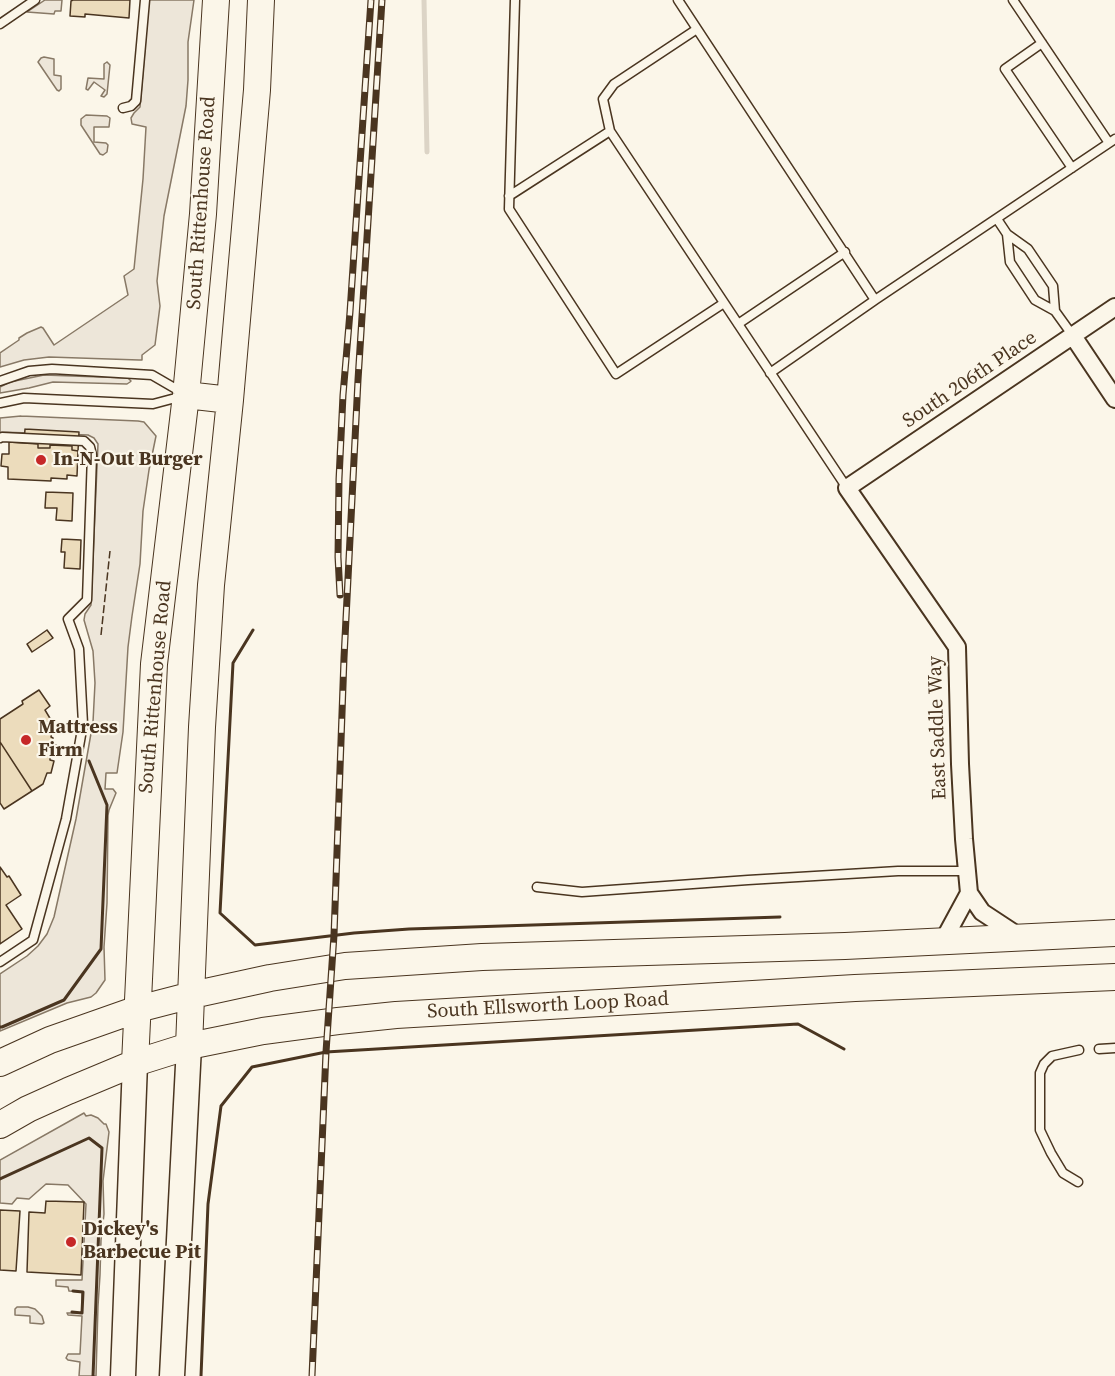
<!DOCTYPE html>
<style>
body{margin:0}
canvas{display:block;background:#fbf6e9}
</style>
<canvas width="1115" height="1376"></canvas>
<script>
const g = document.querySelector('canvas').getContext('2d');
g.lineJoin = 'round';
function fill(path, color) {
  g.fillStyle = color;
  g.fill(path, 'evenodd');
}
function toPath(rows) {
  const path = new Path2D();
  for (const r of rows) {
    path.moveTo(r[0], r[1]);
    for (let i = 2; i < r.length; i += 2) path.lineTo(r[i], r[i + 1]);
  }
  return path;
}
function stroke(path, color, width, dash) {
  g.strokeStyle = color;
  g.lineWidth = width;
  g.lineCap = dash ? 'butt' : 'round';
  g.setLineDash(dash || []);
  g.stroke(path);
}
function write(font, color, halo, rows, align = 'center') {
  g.font = font + ' "Source Serif 4",serif';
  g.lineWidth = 4.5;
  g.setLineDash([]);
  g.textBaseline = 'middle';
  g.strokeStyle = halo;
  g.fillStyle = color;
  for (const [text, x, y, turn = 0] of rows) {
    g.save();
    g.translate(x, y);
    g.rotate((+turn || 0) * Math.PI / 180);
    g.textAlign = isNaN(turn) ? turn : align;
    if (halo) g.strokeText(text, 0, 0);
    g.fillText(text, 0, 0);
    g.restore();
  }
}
const green = toPath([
 [45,0,62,0,61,11,55,11,54,14,27,12,45,0],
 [149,0,194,0,188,42,188,80,186,106,164,216,157,281,160,306,155,345,142,355,142,360,139,360,49,357,24,360,0,367,0,353,19,340,19,338,27,333,41,327,43,328,54,345,128,295,124,276,134,269,143,179,146,127,132,124,131,118,134,113,140,107,149,0],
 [44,57,54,59,54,75,61,76,61,89,59,91,57,90,38,62,41,58,44,57],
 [107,62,110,65,107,94,104,97,101,96,105,90,94,82,88,90,86,89,88,78,104,79,104,64,107,62],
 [86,115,107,116,110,118,109,127,94,127,94,142,106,143,108,145,107,152,103,155,100,154,81,125,81,119,86,115],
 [44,375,128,378,131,381,130,382,127,384,53,382,29,388,0,393,0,387,10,382,44,375],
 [21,416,138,421,144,422,156,436,149,470,143,511,140,564,132,616,128,647,123,732,117,773,106,773,105,789,113,789,116,793,109,810,108,815,107,903,104,947,105,980,96,993,91,997,67,1003,0,1031,0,974,27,956,38,946,47,934,54,917,76,819,93,722,95,683,93,651,84,620,85,614,91,605,98,444,94,438,88,435,0,432,0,418,21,416],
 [84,1113,86,1116,91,1115,98,1118,104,1124,106,1124,109,1132,103,1181,104,1214,101,1240,100,1275,98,1306,96,1376,79,1376,80,1362,68,1360,66,1358,68,1354,80,1354,82,1316,68,1315,67,1313,82,1313,82,1292,69,1291,68,1287,56,1286,56,1280,82,1280,86,1204,68,1185,46,1184,29,1199,17,1198,12,1204,0,1203,0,1160,84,1113],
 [17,1307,28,1307,35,1309,42,1316,44,1323,42,1324,30,1323,30,1316,15,1315,15,1309,17,1307]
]);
fill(green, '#ede6d9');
stroke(green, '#887966', 1.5);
stroke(toPath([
 [424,0,427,152]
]), '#dcd4c6', 5);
const building = toPath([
 [73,0,130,0,129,18,85,14,85,17,70,16,71,1,73,0],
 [25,429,79,432,78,451,72,450,72,446,50,445,50,448,38,448,38,444,24,443,25,429],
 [9,442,38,444,38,448,50,448,50,445,72,446,72,450,78,451,77,476,67,475,67,479,51,478,51,481,8,479,8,467,1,466,2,454,9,454,9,442],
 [46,492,73,493,72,521,56,520,57,508,45,508,46,492],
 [62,539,81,540,80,569,64,568,65,552,61,552,62,539],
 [47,630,53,638,32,652,27,644,47,630],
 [39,690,50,706,45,710,51,720,48,722,50,725,48,726,52,731,51,737,53,738,52,744,56,745,54,757,50,756,50,760,54,761,51,773,47,773,43,784,32,791,0,742,0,719,23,704,22,701,39,690],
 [0,742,32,791,4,809,0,803,0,742],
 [0,867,7,877,9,876,21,895,6,905,22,929,0,944,0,867],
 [46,1201,84,1202,81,1275,27,1272,29,1212,45,1213,46,1201],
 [0,1210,20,1211,16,1271,0,1270,0,1210]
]);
fill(building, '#ecdcbc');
stroke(building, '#4a3520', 1.5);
const lane = toPath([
 [515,0,509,209,616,374,724,303],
 [678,0,875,300,1115,139],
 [1013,0,1109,143],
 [0,24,35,0],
 [697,29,614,84,603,99,610,131,847,488],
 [1042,43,1005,69,1072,168],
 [123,108,131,106,136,101,145,0],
 [509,196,610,131],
 [997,219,1007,234,1028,249,1053,286,1055,311],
 [1007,234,1010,262,1035,300,1055,311,1073,336],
 [738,324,845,252],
 [770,373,875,300],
 [0,381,29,371,52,369,152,375,183,393],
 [0,403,24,398,153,404,183,396],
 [0,438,2,437,84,441,90,447,92,455,87,600,68,619,79,649,83,724,66,819,33,940,0,962],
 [537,887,582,892,748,880,898,871,967,871],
 [1099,1049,1115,1048],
 [1078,1182,1063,1173,1051,1153,1040,1130,1040,1073,1044,1064,1052,1056,1079,1050]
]);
const street = toPath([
 [1073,336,1115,399],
 [1020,937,982,912,969,893,964,839,960,764,957,647,847,488,1115,307],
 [943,941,969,893]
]);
const secondary = toPath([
 [123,1376,135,1063],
 [172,1376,189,1046]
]);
const primary = toPath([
 [186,395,230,400],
 [189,1046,202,727,211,585,230,400,257,90,261,0],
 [0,1063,50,1040,138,1009,192,995,270,978,345,966,482,957,845,946,1115,933],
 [135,1063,154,664,186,395,203,214,216,0],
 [0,1125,28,1109,68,1091,135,1063,189,1046,263,1031,338,1021,396,1015,855,988,1115,977]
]);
stroke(lane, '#4a3520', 11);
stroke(street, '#4a3520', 20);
stroke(secondary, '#4a3520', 27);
stroke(primary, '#4a3520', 28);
stroke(lane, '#fbf6e9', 8);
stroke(street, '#fbf6e9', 16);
stroke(secondary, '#fbf6e9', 24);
stroke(primary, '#fbf6e9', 26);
const rail = toPath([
 [340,595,338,557,339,479,343,395,350,312,371,0],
 [312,1376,326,1052,334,935,344,658,358,380,382,0]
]);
stroke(rail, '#4a3520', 7);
stroke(rail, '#fbf6e9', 4.5, [14]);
stroke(toPath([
 [101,635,110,551]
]), '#4a3520', 1.5, [8, 3]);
stroke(toPath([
 [253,630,233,663,220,913,255,945,354,933,409,929,780,917],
 [0,1027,2,1027,64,1000,101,949,107,805,89,761],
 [0,1179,89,1138,102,1148,93,1376],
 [72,1312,82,1313,83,1292,73,1291],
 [201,1376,208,1204,221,1106,252,1067,326,1052,798,1024,844,1049]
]), '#4a3520', 3);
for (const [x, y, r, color] of [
 [41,460,6,"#c62828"],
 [26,740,6,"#c62828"],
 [71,1242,6,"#c62828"]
]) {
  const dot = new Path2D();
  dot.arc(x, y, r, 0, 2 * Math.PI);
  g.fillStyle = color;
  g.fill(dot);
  stroke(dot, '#fbf6e9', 2);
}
write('20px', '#4a3520', '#fbf6e9', [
 ["South Rittenhouse Road",202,203,-86],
 ["South 206th Place",970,380,-34],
 ["South Rittenhouse Road",156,687,-85],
 ["East Saddle Way",938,728,-92],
 ["South Ellsworth Loop Road",548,1006,-3]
]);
write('bold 20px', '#4a3520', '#fbf6e9', [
 ["In-N-Out Burger",53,460],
 ["Mattress",38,728],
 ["Firm",38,751],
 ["Dickey's",83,1230],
 ["Barbecue Pit",83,1253]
], 'left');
</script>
